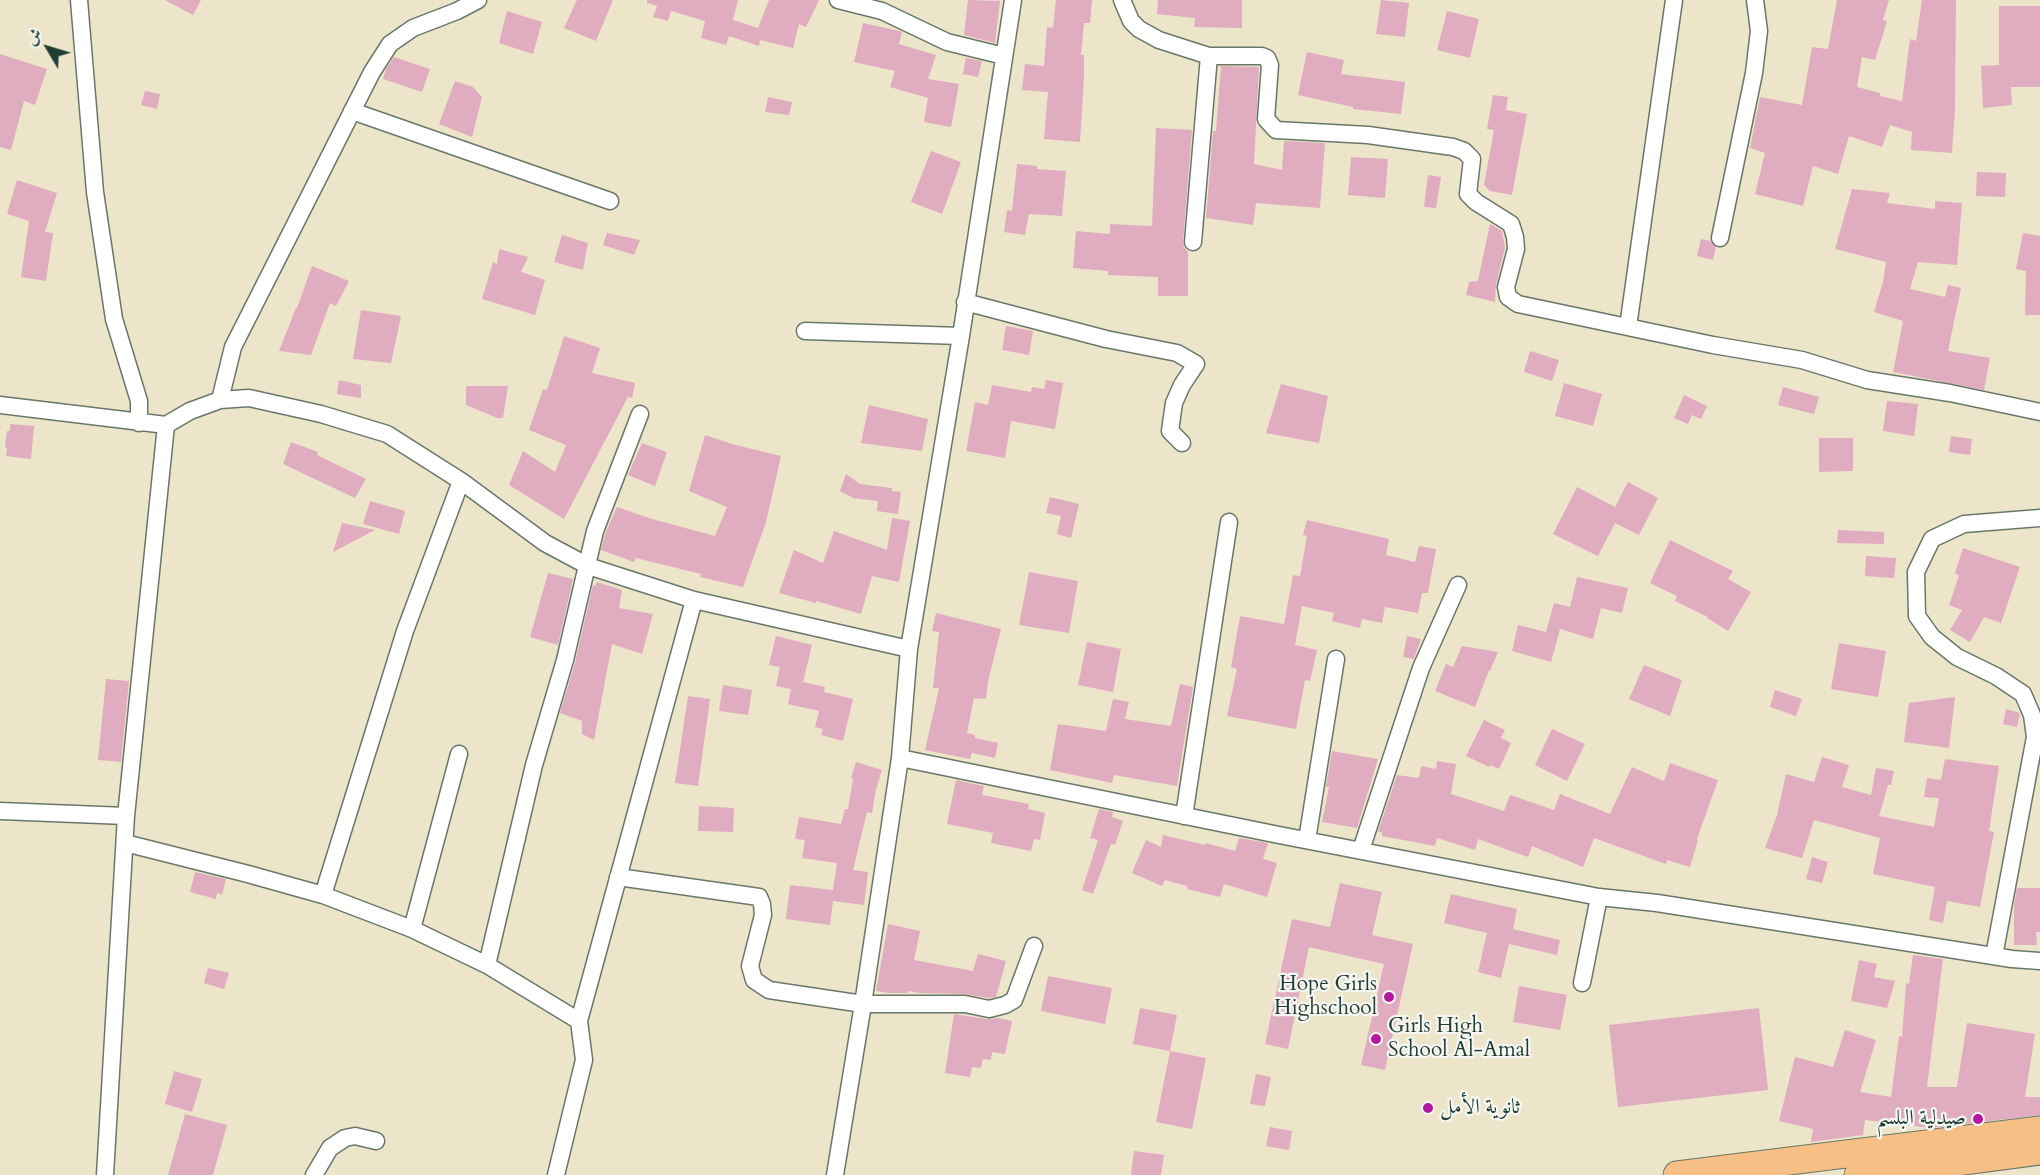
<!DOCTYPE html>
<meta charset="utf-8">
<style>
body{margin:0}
#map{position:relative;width:2040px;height:1175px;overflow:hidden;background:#ede5ca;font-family:Cardo,Amiri,serif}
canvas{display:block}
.north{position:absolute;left:18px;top:18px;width:60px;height:60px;-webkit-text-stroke:4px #f6f6f2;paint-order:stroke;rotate:308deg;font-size:16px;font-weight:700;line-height:24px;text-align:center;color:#1f3d34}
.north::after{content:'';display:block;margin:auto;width:21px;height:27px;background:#1f3d34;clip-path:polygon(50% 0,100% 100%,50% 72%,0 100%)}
</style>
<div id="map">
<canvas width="2040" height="1175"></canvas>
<div class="north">ش</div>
</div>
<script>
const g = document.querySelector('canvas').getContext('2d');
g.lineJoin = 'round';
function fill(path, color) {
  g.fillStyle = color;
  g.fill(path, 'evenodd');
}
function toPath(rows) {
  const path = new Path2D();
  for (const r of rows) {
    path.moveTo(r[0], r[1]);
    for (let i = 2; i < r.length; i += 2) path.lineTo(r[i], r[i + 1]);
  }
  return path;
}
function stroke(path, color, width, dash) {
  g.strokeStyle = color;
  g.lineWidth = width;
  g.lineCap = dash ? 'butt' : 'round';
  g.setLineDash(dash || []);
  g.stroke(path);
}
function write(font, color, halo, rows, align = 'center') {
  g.font = font + ' Cardo,Amiri,serif';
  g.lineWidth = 4.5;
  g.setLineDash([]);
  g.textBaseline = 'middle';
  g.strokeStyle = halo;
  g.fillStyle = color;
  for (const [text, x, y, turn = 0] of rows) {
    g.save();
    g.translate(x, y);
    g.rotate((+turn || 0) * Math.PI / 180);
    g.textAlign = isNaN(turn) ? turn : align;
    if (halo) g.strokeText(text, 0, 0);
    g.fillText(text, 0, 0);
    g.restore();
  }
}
fill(toPath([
 [165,0,201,0,193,15],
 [577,0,613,0,596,41,564,28],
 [647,0,738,0,733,20,758,28,769,0,819,0,806,27,799,24,793,48,760,40,759,46,729,36,726,45,701,38,705,21,671,11,668,21,653,17,657,6,647,3],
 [968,0,1000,1,995,43,964,35],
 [1056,0,1092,0,1090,23,1084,23,1081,55,1084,55,1084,77,1080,142,1044,139,1048,92,1022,90,1025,64,1044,66,1047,27,1053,28],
 [1158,0,1242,0,1242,28,1194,27,1195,18,1157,14],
 [1381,0,1409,3,1405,37,1376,34],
 [1837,0,1889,0,1883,20,1887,21,1875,60,1862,57,1857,87,1880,93,1880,96,1902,101,1910,39,1916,41,1922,0,1956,0,1955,108,1952,153,1911,150,1912,132,1890,125,1882,147,1849,136,1838,174,1813,166,1803,206,1755,194,1765,153,1750,148,1760,97,1802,105,1812,47,1828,49],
 [1999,6,2040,6,2040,87,2011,87,2012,105,1983,108,1981,66,1999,65],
 [507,11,542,22,533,54,499,43],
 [1447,11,1479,19,1470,58,1437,50],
 [863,23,899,31,902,32,899,44,936,55,928,79,959,84,951,127,924,122,928,98,890,87,895,71,854,62],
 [1307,52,1344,60,1341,74,1405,82,1401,114,1353,109,1353,107,1298,95],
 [0,54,47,69,35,105,24,101,11,150,0,147],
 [394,57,430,69,422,92,383,79,386,69],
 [966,58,982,61,978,77,963,74],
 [1221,66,1259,67,1254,164,1282,170,1284,141,1325,143,1320,208,1256,203,1253,225,1206,218,1213,131,1216,131],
 [455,81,473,87,482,97,472,137,439,124],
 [145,91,160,94,157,109,141,105],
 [1493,95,1508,97,1506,110,1527,114,1512,195,1490,191,1484,185,1494,130,1487,129],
 [768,97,792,102,789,115,765,112],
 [1156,128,1192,130,1183,241,1184,247,1188,252,1188,296,1158,296,1158,277,1108,275,1108,271,1073,268,1076,231,1110,234,1110,224,1152,226],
 [931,151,961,162,942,214,911,202],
 [1351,157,1388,159,1385,198,1348,195],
 [1017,164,1037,166,1037,169,1066,171,1062,216,1029,214,1025,235,1004,232,1007,210,1012,211],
 [1977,172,2006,173,2005,197,1976,196],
 [1428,175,1441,177,1436,208,1424,207],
 [17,180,57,193,45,232,53,233,46,281,21,277,29,221,7,214],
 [1852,189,1890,193,1887,203,1935,209,1935,201,1962,203,1957,265,1918,262,1910,289,1945,297,1948,285,1961,288,1948,351,1990,358,1984,390,1893,372,1903,321,1874,312,1883,282,1886,262,1835,249],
 [1490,224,1502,231,1505,248,1496,284,1495,302,1466,295,1469,282,1478,281],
 [607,233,640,240,634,255,603,245],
 [2023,233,2040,236,2040,315,2025,315,2026,271,2016,269],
 [562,235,588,243,583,270,554,262],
 [1701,239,1710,241,1716,247,1713,260,1697,256],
 [499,249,528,257,521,272,545,280,535,315,482,299,493,262,497,264],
 [312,266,349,281,336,306,330,303,311,355,279,351,296,308,297,308],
 [361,310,401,316,391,363,353,359],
 [1006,326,1033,331,1029,355,1002,350],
 [564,336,600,348,592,373,635,383,632,398,628,397,564,519,509,485,523,451,555,472,566,445,529,430,543,389,547,390],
 [1530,351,1559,360,1552,381,1524,372],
 [339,380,361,385,361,398,337,394],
 [1046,380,1063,383,1055,429,1011,421,1005,458,966,451,975,402,988,405,992,385,1031,392,1032,387,1044,389],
 [1564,383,1602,394,1593,426,1555,416],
 [1281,384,1328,396,1319,443,1266,433],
 [466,386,508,386,503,418,497,418,466,405],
 [1783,387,1819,397,1814,414,1778,405],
 [1684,395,1707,406,1701,419,1692,415,1688,424,1674,418],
 [1887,401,1918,404,1914,436,1883,431],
 [869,405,928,419,922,451,861,443],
 [10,424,34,426,31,459,6,456,7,449,5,447,7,431,10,431],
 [705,435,732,444,781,456,766,522,743,587,700,577,701,574,636,558,634,562,601,550,605,534,617,507,652,519,715,536,727,507,689,491],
 [1951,436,1972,439,1970,455,1949,452],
 [1819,438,1853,438,1853,471,1819,472],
 [291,442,318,452,317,455,366,479,355,498,283,464],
 [642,443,667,452,655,486,628,475],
 [846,474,860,484,892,488,892,491,901,492,898,514,877,511,878,501,853,498,840,491],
 [1628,482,1658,498,1639,535,1615,523,1598,556,1553,534,1577,487,1615,507],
 [1050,497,1079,504,1071,538,1057,534,1061,516,1046,513],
 [370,501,405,511,399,534,363,524],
 [892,518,910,521,899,582,872,576,861,614,816,601,816,603,779,593,794,550,823,563,834,531,887,550],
 [1307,520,1389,539,1386,555,1415,562,1419,546,1436,549,1428,593,1422,593,1418,613,1385,607,1382,623,1362,619,1360,628,1332,621,1334,613,1302,606,1295,645,1317,650,1310,681,1305,680,1296,729,1227,716,1237,669,1231,667,1240,616,1284,624,1293,575,1300,576,1307,536,1303,535],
 [342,523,375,530,333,552],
 [1838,530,1884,532,1884,544,1837,543],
 [1670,540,1733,571,1728,579,1751,592,1728,631,1707,618,1708,617,1675,601,1677,596,1650,583],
 [1963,548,2020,567,2001,623,1984,617,1970,642,1950,630,1962,610,1949,605,1959,576,1955,573],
 [1866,556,1896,558,1894,578,1865,576],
 [1029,572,1078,581,1069,633,1019,625],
 [548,573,573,579,558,645,530,637],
 [1577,577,1628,588,1622,613,1601,608,1593,639,1560,629,1551,662,1512,651,1518,625,1546,632,1554,603,1570,607],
 [597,582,622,590,619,608,653,614,642,654,612,644,594,740,582,734,582,721,560,713,575,663,593,585,595,586],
 [936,613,1001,629,988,681,986,699,974,698,967,733,975,735,975,738,998,743,995,758,972,753,970,759,925,750,939,688,933,688,939,632,932,631],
 [776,636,812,645,803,682,825,687,824,692,853,699,843,741,821,735,823,729,815,727,819,711,788,704,791,689,776,686,780,667,769,665],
 [1407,636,1421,639,1414,659,1403,657],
 [1087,642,1121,649,1113,692,1078,685],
 [1839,643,1886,651,1878,697,1831,689],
 [1462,646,1498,652,1490,671,1489,670,1475,707,1435,691,1446,664,1453,667],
 [1644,665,1682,680,1670,716,1629,699],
 [106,679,129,681,121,762,98,760],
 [1180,684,1193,687,1177,786,1114,775,1112,783,1050,770,1058,724,1106,731,1113,699,1129,702,1125,719,1171,726],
 [723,685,752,690,748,715,719,711],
 [1775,690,1802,699,1796,716,1770,707],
 [688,696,710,699,698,786,675,783],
 [1955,697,1949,748,1904,742,1909,703],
 [2006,709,2020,713,2017,727,2003,724],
 [1484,720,1505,730,1501,738,1511,743,1499,769,1490,765,1489,767,1466,756],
 [1552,729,1585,744,1567,781,1535,765],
 [1332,751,1378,759,1357,828,1322,822,1329,787,1326,787],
 [1822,757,1849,765,1842,787,1871,795,1876,768,1894,771,1891,785,1888,785,1879,816,1934,827,1939,798,1924,797,1927,778,1941,780,1945,759,1999,766,1989,831,1994,832,1980,907,1947,901,1943,923,1929,920,1935,887,1873,874,1880,838,1814,820,1802,858,1765,848,1777,815,1786,774,1814,782],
 [1437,761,1456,764,1451,794,1504,811,1510,795,1554,810,1560,794,1610,814,1632,767,1664,781,1670,763,1718,780,1697,839,1698,840,1690,867,1667,860,1666,864,1594,838,1583,867,1532,846,1528,857,1478,839,1475,850,1437,838,1435,846,1382,836,1382,832,1378,832,1397,775,1419,778,1421,766,1436,769],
 [856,762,882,770,876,789,872,813,867,812,853,870,868,872,864,905,833,901,830,925,786,919,790,885,833,890,837,863,802,858,805,840,795,839,799,817,841,824,845,809,848,809,853,779,851,778],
 [956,780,984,786,982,795,1029,804,1028,809,1045,813,1040,840,1034,839,1031,851,991,843,993,833,947,824],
 [699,806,734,808,733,832,698,831],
 [1099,809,1113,812,1112,817,1123,821,1115,845,1111,844,1093,894,1082,890,1098,840,1090,838],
 [1163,835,1205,845,1206,843,1235,851,1239,838,1268,843,1263,859,1277,863,1267,897,1224,884,1220,897,1187,889,1187,886,1165,880,1162,886,1132,873,1146,840,1161,847],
 [1812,857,1828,862,1822,883,1806,879],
 [195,872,226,879,222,895,217,893,216,899,190,892],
 [1340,883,1382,892,1372,935,1413,944,1385,1070,1361,1065,1384,964,1309,947,1288,1049,1265,1044,1292,919,1330,927],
 [2017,888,2040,888,2040,932,2036,932,2037,945,2014,945,2014,906],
 [1451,894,1517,909,1513,929,1560,940,1557,955,1509,944,1501,978,1478,972,1487,933,1444,923],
 [888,924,920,931,914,960,973,971,978,954,1006,961,996,997,989,998,965,994,920,993,908,991,907,993,889,993,876,991],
 [1913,955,1943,959,1927,1087,1957,1087,1967,1023,2035,1034,2025,1097,2040,1097,2040,1115,1931,1128,1865,1120,1863,1135,1811,1142,1813,1129,1779,1121,1795,1057,1833,1067,1845,1030,1876,1040,1860,1092,1891,1097,1899,1036,1902,1037,1906,983,1909,984],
 [1859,960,1877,964,1874,977,1895,981,1887,1008,1851,1001],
 [208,968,229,973,224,989,204,983],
 [1048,976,1112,988,1105,1024,1041,1011],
 [1519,986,1567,995,1560,1030,1513,1022],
 [1140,1008,1177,1015,1170,1051,1133,1044],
 [1759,1008,1768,1090,1618,1107,1609,1025],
 [954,1014,987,1019,998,1018,1012,1021,1005,1054,992,1052,991,1060,983,1059,981,1068,972,1067,970,1077,945,1073],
 [1170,1051,1206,1058,1192,1129,1156,1122],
 [174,1071,202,1079,192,1112,165,1104],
 [1256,1074,1271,1077,1265,1106,1250,1104],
 [185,1114,227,1125,213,1175,168,1175],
 [1270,1127,1292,1131,1289,1150,1266,1146],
 [1134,1151,1164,1155,1161,1175,1131,1175]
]), '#e0acbf');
const street = toPath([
 [79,0,95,192,114,319,139,401,139,423],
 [838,0,882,11,947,42,1004,56],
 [1122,0,1131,21,1139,29,1159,40,1209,56,1262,56,1267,58,1270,65,1266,119,1276,130,1368,135,1453,147,1464,151,1472,159,1468,194,1476,202,1511,224,1515,237,1516,249,1506,287,1508,297,1518,304,1713,345,1802,360,1867,380,1950,393,2040,412],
 [352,111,610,201],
 [1720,238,1754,73,1759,31,1755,0],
 [1193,242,1209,56],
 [965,302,1106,339,1177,353,1196,364,1182,385,1174,403,1170,431,1182,443],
 [1628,327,1674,0],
 [805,331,961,336],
 [220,400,233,347,372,72,390,44,413,28,457,11,478,0],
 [0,405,166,425,190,411,220,400,249,398,321,414,387,434,461,481,545,543,588,566,694,600,909,649],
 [900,758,1279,835,1599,897,1657,903,2012,959,2040,961],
 [0,811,126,816],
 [1184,816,1229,522],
 [1307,840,1336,659],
 [125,843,248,874,323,895,412,929,487,965,579,1021],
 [1361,850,1421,668,1458,585],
 [618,877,759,897,762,904,763,915,750,966,754,980,769,990,863,1004,965,1004,989,1009,1005,1005,1014,1000,1034,946],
 [323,895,405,631,461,481],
 [412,929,459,754],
 [1994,956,2035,737,2032,715,2023,694,1996,676,1957,657,1932,637,1917,616,1916,572,1932,539,1964,524,2040,518],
 [487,965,534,765,565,660,595,531,640,414],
 [1582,983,1599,897],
 [105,1175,126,816,166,425],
 [314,1175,330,1148,345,1138,355,1136,376,1141],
 [556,1175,584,1060,579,1021,694,600],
 [835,1175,863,1004,900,758,909,649,961,336,1013,0]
]);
const primary = toPath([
 [1677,1175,2040,1130],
 [1858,1175,2040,1151]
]);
stroke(street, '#677868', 19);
stroke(primary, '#677868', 29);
stroke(street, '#fff', 16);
stroke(primary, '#f5bf86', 27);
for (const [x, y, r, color] of [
 [1389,997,6,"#b5179e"],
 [1376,1039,6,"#b5179e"],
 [1428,1108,6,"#b5179e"],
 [1978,1119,6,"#b5179e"]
]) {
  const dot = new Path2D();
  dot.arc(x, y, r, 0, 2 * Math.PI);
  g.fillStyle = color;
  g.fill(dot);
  stroke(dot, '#f6f6f2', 2);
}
write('21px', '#1f3d34', '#f6f6f2', [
 ["Hope Girls",1377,985],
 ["Highschool",1377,1009],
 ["Girls High",1388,1027,"left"],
 ["School Al-Amal",1388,1051,"left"],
 ["ثانوية الأمل",1440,1108,"left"],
 ["صيدلية البلسم",1966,1119]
], 'right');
</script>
